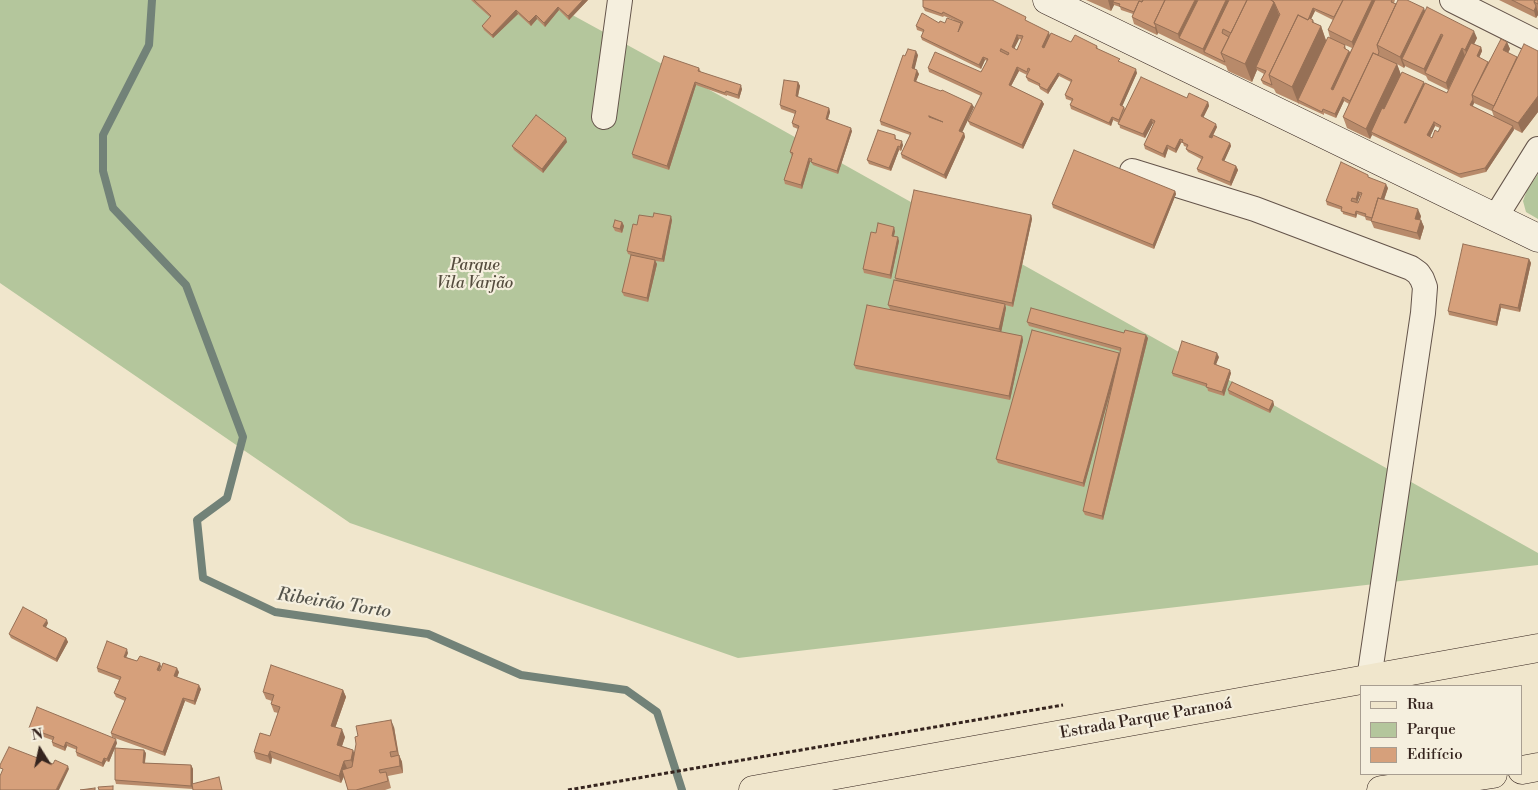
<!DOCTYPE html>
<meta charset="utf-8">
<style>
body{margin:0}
#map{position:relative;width:1538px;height:790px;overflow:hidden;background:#f0e6cc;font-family:"Libre Bodoni",serif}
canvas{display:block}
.legend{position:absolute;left:1360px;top:685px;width:162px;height:90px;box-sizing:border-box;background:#f5efde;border:1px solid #a89e91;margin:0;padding:6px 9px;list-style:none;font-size:15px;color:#35241e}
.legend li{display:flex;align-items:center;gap:10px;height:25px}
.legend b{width:25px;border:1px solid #a89e91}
.north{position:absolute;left:15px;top:725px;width:50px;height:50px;-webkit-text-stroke:4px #f5efde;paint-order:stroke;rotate:350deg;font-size:14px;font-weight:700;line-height:20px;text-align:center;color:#35241e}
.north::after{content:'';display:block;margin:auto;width:18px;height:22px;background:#35241e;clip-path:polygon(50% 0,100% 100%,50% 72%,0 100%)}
</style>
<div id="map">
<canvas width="1538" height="790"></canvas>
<ul class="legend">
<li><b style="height:6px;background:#f0e6cc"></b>Rua</li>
<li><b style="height:14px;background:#b4c69c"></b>Parque</li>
<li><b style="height:14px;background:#d6a07b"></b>Edifício</li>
</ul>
<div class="north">N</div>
</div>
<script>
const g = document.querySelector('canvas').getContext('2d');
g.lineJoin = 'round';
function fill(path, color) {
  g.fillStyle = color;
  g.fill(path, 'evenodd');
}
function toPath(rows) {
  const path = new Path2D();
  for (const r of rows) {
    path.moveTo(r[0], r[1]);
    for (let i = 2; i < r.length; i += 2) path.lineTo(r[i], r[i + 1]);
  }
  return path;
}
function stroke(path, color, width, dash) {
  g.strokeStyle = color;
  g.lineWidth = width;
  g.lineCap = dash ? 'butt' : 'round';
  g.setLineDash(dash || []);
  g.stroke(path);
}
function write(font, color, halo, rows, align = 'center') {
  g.font = font + ' "Libre Bodoni",serif';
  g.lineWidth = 4.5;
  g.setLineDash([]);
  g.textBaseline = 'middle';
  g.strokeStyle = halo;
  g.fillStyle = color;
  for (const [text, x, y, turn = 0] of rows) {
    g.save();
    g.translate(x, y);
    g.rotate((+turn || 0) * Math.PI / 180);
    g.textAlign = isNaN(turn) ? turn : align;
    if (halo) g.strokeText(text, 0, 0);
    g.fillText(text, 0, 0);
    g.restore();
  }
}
fill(toPath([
 [0,0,545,0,759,117,1538,553,1538,565,738,658,350,523,0,283],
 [1538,174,1538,219,1526,212,1523,201,1527,190]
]), '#b4c69c');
stroke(toPath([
 [152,0,149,45,103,135,103,171,113,208,186,285,243,437,227,498,197,520,203,578,275,612,428,634,521,675,626,690,657,712,682,790]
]), '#728278', 8);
const street = toPath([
 [1452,0,1538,43],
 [604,117,620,0],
 [1132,171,1255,209,1411,268,1418,273,1422,279,1425,287,1423,313,1369,679],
 [1495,218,1538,149]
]);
const secondary = toPath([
 [1047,0,1538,238]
]);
const primary = toPath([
 [1522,770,1538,767],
 [753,790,1538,648],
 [1381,790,1493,774]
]);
stroke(street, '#64544a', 26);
stroke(secondary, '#35241e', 29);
stroke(primary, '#35241e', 29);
stroke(toPath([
 [568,790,1063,705]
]), '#35241e', 3, [4, 2.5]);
stroke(street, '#f5efde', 24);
stroke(secondary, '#f5efde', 28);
stroke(primary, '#f0e6cc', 28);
fill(toPath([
 [471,0,588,0,569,20,559,10,545,27,537,19,531,26,518,14,493,38,484,30,482,26,490,17],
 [1086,0,1395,0,1394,3,1396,4,1425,12,1477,38,1474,44,1481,47,1482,51,1479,58,1488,62,1507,42,1510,49,1508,53,1517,57,1538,51,1538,112,1522,133,1514,129,1486,172,1461,178,1372,135,1370,139,1347,128,1343,117,1349,104,1344,101,1336,118,1324,113,1324,115,1276,93,1274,89,1263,84,1261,80,1264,74,1257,70,1252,82,1228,71,1226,66,1158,33,1157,35,1134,24,1132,17,1133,14,1121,10,1120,7,1114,5,1111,11],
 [1315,11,1333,20,1328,30,1330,38,1326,40,1321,26,1314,23,1311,19],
 [1345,45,1352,48,1350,52,1346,49],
 [1465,56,1447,93,1424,84,1424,82,1401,75,1397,64,1404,68,1405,66,1426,76,1428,80,1448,90],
 [1474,103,1492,111,1494,117,1473,106],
 [1435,126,1440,128,1438,132,1432,138,1430,137],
 [1499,0,1538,0,1538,15,1536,18],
 [923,7,1028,21,1027,21,1050,35,1071,42,1097,46,1098,49,1137,73,1122,106,1124,107,1125,109,1187,98,1208,102,1209,106,1203,118,1217,127,1212,138,1230,143,1231,146,1224,161,1236,166,1238,170,1231,186,1198,172,1197,169,1201,159,1188,152,1186,149,1187,147,1184,146,1183,143,1181,143,1176,153,1168,149,1165,158,1145,149,1144,145,1154,124,1153,123,1145,138,1120,128,1119,123,1113,120,1111,126,1071,109,1070,105,1072,101,1066,99,1065,95,1071,82,1059,76,1048,94,1040,89,1039,86,1028,81,1026,77,1027,75,1019,71,1011,86,1042,101,1044,104,1023,149,970,125,968,121,981,96,929,72,928,68,981,72,987,61,985,60,981,69,922,40,921,37,923,32,917,30,916,26,939,23,945,23,954,20,944,16,943,17,925,11],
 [1019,39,1022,40,1017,50,1014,49],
 [918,55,914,69,919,74,916,81,974,107,962,132,964,133,965,137,946,179,902,158,901,154,910,135,881,125,880,121,905,56],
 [699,68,701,72,742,89,739,99,727,95,727,96,696,85,669,170,633,158,632,154],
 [798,82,800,86,798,97,829,108,830,112,828,119,852,131,838,174,813,165,811,162,810,162,802,189,785,184,784,180,792,156,790,152,798,129,793,127,792,123,795,114,781,109,780,105],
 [895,135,896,139,903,145,901,151,899,150,891,171,869,164,867,160],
 [567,142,543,173,514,150,512,146],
 [1369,177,1388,188,1384,200,1421,216,1420,220,1421,220,1424,227,1420,240,1374,228,1371,221,1366,220,1365,217,1357,214,1356,218,1343,214,1342,210,1327,205,1326,201],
 [1360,195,1361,196,1358,203,1357,203],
 [1175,191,1176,194,1154,249,1053,208,1052,204],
 [1031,215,1032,219,1013,307,1005,305,1006,308,1001,332,1022,336,1023,340,1010,400,856,369,854,365,890,309,888,305,896,281,895,278],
 [653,217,672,220,664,262,655,261,657,264,648,302,624,296,622,292,631,255,628,254,627,251,637,225],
 [622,222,624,226,622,233,615,231,613,227],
 [895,231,894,236,899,241,891,279,864,273,863,269,876,233],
 [1529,259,1531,263,1520,312,1501,308,1497,326,1449,315,1448,311],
 [1027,322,1124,333,1148,338,1103,520,1085,515,1083,511,1113,383,1084,487,998,463,996,459,1119,355,1120,351,1029,326],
 [1219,357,1216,364,1231,373,1224,396,1208,391,1207,387,1173,376,1172,373],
 [1228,390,1273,401,1274,405,1270,413,1229,394],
 [48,623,46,627,66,638,68,642,57,662,11,638,9,634],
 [128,653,126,657,137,661,161,666,159,671,179,672,177,677,201,689,195,705,185,701,165,756,112,737,111,733,125,701,116,697,114,693,119,680,98,672,97,668],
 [343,690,346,697,335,728,345,737,342,746,353,750,354,754,394,727,399,755,402,762,403,773,388,776,391,788,385,790,348,790,344,777,341,783,272,758,271,764,256,759,254,752,270,736,278,713,274,712,271,704,272,701,266,699,263,692],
 [29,728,117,743,109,762,106,761,103,767,77,756,76,752,77,750,67,746,65,751,53,746,52,742,52,740,30,732],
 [146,753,145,763,191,765,193,769,193,784,222,785,193,787,193,789,116,784,115,780]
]), '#b88a6a');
fill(toPath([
 [583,0,588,0,569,20,568,16],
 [1108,0,1116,0,1113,2,1114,5,1111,11],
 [1195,0,1203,0,1179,38,1178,34],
 [1226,0,1232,0,1204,52,1205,56,1203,49],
 [1372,0,1375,0,1354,50,1352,42],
 [1274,2,1281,20,1256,67,1257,70,1252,82,1245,64],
 [1536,6,1538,12,1538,15,1536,18,1534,11],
 [558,7,559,10,545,27,544,23],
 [1313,8,1315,11,1281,81,1279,80],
 [1424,8,1428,19,1402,59,1405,66,1404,68,1400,57],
 [516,10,518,14,493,38,492,35],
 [536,15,537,19,531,26,529,22],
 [1313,20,1318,33,1321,26,1327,44,1298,100,1299,105,1292,87],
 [1156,26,1158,33,1157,35,1155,28],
 [1474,31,1477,38,1468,57,1465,50],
 [1049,32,1050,36,1043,51,1042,47],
 [1441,34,1443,41,1425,73,1424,69],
 [1017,35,1019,39,1013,51,1012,47],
 [1507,42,1510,49,1505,58,1503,50],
 [1481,47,1482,51,1478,60,1477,56],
 [1462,48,1465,56,1448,90,1446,83],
 [916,51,918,55,914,72,912,68],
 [1349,51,1351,54,1333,93,1331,89],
 [983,57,985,60,981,69,979,65],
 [1397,64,1401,75,1373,133,1371,132,1372,135,1370,139,1366,129],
 [1017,67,1019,71,1010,88,1009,85],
 [1136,69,1137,73,1121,109,1120,105],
 [917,70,919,74,915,84,914,81],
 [1058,73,1059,76,1048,94,1047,90],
 [695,82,696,85,669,170,667,166],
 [798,82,800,86,797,100,796,96],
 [1424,82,1425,86,1406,127,1404,123],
 [741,85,742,89,739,99,738,95],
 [1538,96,1538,112,1522,133,1518,123],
 [1343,97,1344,101,1336,118,1335,114],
 [1473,99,1474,103,1471,109,1470,105],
 [1042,101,1044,104,1023,149,1022,145],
 [1208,102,1209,106,1202,120,1201,116],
 [972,104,974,107,961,135,959,131],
 [829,108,830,112,827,122,826,119],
 [1112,117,1113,120,1111,126,1109,123],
 [1151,119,1153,123,1145,138,1143,134],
 [1434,122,1435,126,1429,139,1427,135],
 [1216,124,1217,127,1210,141,1209,137],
 [1513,126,1514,130,1486,172,1485,168],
 [851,128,852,131,838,174,837,171],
 [964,133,965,137,946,179,944,175],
 [566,138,567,142,543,173,542,169],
 [1180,139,1181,143,1176,153,1175,149],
 [902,141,903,145,901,151,900,147],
 [1230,143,1231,146,1223,164,1222,160],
 [1167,145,1168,149,1165,158,1163,154],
 [898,146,899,150,891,171,889,168],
 [809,158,810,162,802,189,801,185],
 [1236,166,1238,170,1231,186,1230,182],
 [1386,184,1388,188,1376,222,1374,218],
 [1175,191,1176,194,1154,249,1153,245],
 [1358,192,1360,195,1357,203,1356,199],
 [1418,209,1421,216,1418,226,1415,219],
 [1356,211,1357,214,1356,218,1355,215],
 [1031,215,1032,219,1013,307,1012,303],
 [671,216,672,220,664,262,662,259],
 [1421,220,1424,227,1420,240,1417,233],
 [622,222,624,226,622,233,620,229],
 [894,227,895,231,893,240,892,236],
 [898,237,899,241,891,279,890,275],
 [1529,259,1531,263,1520,312,1518,308],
 [655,260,657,264,648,302,647,298],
 [1005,304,1006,308,1001,333,999,329],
 [1500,304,1501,308,1497,326,1496,322],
 [1146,335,1148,338,1103,520,1102,516],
 [1022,336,1023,340,1010,400,1009,396],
 [1119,353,1120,357,1084,487,1083,483],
 [1217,353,1219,357,1215,367,1214,364],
 [1230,370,1231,373,1224,396,1222,392],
 [1273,401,1274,405,1270,413,1269,410],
 [47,620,48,623,45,629,43,626],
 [66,638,68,642,57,662,56,659],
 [127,649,128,653,125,660,124,657],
 [160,663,161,666,158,674,157,670],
 [177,668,179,672,176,680,174,676],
 [199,685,201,689,195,705,194,701],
 [343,690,346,697,333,734,331,726],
 [183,698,185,701,165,756,163,752],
 [391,720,394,727,399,758,397,751],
 [342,729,345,737,340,752,337,745],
 [116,739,117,743,109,762,107,759],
 [66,742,67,746,65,751,64,747],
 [144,750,146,753,144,767,143,763],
 [353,750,356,758,354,768,351,760],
 [270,751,272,758,271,764,268,756],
 [399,755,402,762,403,773,400,766],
 [104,758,106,761,103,767,102,763],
 [344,761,347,768,341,783,339,776],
 [191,765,193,769,193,789,191,786],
 [68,766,69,769,59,790,56,790]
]), '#967056');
const building = toPath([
 [474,0,583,0,568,16,558,7,544,23,536,15,529,22,516,10,492,35,482,26,491,16,474,0],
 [923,0,992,0,1026,17,1025,20,1049,32,1042,47,1044,48,1051,33,1071,42,1075,35,1097,46,1096,48,1120,59,1118,61,1136,69,1120,105,1124,107,1119,120,1112,117,1109,123,1070,105,1073,99,1065,95,1072,80,1058,73,1047,90,1039,86,1040,84,1026,77,1030,69,1028,68,1027,72,1017,67,1009,85,1042,101,1022,145,968,121,982,93,928,68,935,52,981,72,988,59,983,57,979,65,921,37,924,30,916,26,922,13,939,23,940,21,945,23,947,18,961,23,958,32,963,22,943,12,942,14,923,7,923,0],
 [1017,35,1023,36,1017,50,1012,47,1017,35],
 [1001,49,1009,53,1008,55,1000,51,1001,49],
 [1114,0,1143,0,1142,2,1139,1,1134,12,1119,6,1120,4,1113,2,1114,0],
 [1143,0,1165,0,1154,23,1156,26,1155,28,1132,17,1139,1,1142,2,1143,0],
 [1165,0,1195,0,1178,34,1154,23,1165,0],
 [1198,0,1226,0,1203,49,1179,38,1198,0],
 [1229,0,1247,0,1231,33,1223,29,1222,33,1229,37,1221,53,1225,62,1204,52,1229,0],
 [1247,0,1271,0,1274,2,1245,64,1221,53,1247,0],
 [1271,0,1343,0,1334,17,1313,8,1308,20,1298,15,1269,75,1272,85,1261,80,1266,71,1256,67,1280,14,1279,13,1274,2,1271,0],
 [1343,0,1372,0,1352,42,1328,30,1343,0],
 [1375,0,1392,0,1391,2,1396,4,1377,45,1379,52,1378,55,1373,53,1350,101,1343,97,1335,114,1323,109,1322,112,1298,100,1328,37,1345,45,1344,48,1349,51,1331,89,1333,90,1375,0],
 [1398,0,1407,0,1424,8,1400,57,1377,45,1398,0],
 [1512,0,1535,0,1534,2,1536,6,1534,11,1512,0],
 [1535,0,1538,0,1538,4,1534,2,1535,0],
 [1427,7,1474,31,1465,50,1462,48,1446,83,1425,73,1443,35,1441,34,1424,69,1402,59,1427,7],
 [1298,15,1308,20,1309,18,1313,20,1312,22,1321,26,1292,87,1269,75,1298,15],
 [1501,39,1507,42,1503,50,1517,57,1494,106,1472,95,1501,39],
 [1471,43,1481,47,1477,56,1488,62,1472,95,1473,99,1470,105,1513,126,1485,168,1459,174,1371,132,1382,108,1384,109,1402,72,1424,82,1404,123,1406,123,1425,83,1447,93,1471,43],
 [1434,122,1441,126,1438,132,1435,130,1432,138,1427,135,1434,122],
 [1524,44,1538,51,1538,96,1518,123,1492,110,1524,44],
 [908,49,916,51,912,68,917,70,914,81,941,91,942,90,972,104,959,131,964,133,944,175,901,154,911,133,880,121,903,55,905,56,908,49],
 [929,116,943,122,929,117,929,116],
 [1373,53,1397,64,1366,129,1343,117,1373,53],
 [664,56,699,68,698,71,741,85,738,95,726,91,725,93,695,82,667,166,632,154,664,56],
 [1141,77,1187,98,1189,93,1208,102,1201,116,1216,124,1209,137,1212,138,1213,135,1230,143,1222,160,1236,166,1230,182,1197,169,1203,157,1186,149,1188,145,1182,142,1183,140,1180,139,1175,149,1167,145,1163,154,1144,145,1155,121,1151,119,1143,134,1118,124,1141,77],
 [784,80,798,82,796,96,829,108,826,119,851,128,837,171,811,162,812,159,809,158,801,185,784,180,793,153,790,152,799,126,792,123,796,111,780,105,784,80],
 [536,115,566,138,542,169,512,146,536,115],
 [878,130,895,135,895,139,902,141,900,147,898,146,889,168,867,160,878,130],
 [1074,150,1175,191,1153,245,1052,204,1074,150],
 [1341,162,1368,175,1368,177,1386,184,1381,199,1378,198,1372,218,1365,216,1366,214,1356,211,1355,215,1341,211,1342,207,1326,201,1341,162],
 [1358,192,1362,193,1358,203,1351,201,1352,198,1356,199,1358,192],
 [914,190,1031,215,1012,303,895,278,914,190],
 [1378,198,1418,209,1415,219,1421,220,1417,233,1371,221,1378,198],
 [654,213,671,216,662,259,627,251,633,224,637,225,639,215,653,217,654,213],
 [615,220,622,222,620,229,613,227,615,220],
 [878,223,894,227,892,236,898,237,890,275,863,269,871,232,876,233,878,223],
 [1463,244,1529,259,1518,308,1500,304,1496,322,1448,311,1463,244],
 [631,255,655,260,647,298,622,292,631,255],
 [894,280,1005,304,999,329,888,305,894,280],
 [867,305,1022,336,1009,396,854,365,867,305],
 [1031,308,1124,333,1125,330,1146,335,1102,516,1083,511,1121,348,1027,322,1031,308],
 [1032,330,1119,353,1083,483,996,459,1032,330],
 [1182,341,1217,353,1214,364,1230,370,1222,392,1206,387,1207,384,1172,373,1182,341],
 [1232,382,1273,401,1269,410,1228,390,1232,382],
 [23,607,47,620,43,626,66,638,56,659,9,634,23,607],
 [107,641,127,649,124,657,137,661,140,656,160,663,157,670,160,671,163,663,177,668,174,676,199,685,194,701,183,698,163,752,111,733,126,698,114,693,121,677,97,668,107,641],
 [271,665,343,690,331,726,342,729,337,745,353,750,351,760,344,761,339,776,270,751,268,756,254,752,260,733,270,736,280,707,271,704,274,695,263,692,271,665],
 [37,707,116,739,107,759,104,758,102,763,76,752,77,747,66,742,64,747,52,742,54,737,29,728,37,707],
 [391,720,397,751,390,752,391,757,399,755,400,766,379,770,380,773,386,772,388,781,356,790,348,790,342,770,352,767,356,744,355,737,358,736,356,726,391,720],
 [9,747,53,764,55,760,68,766,56,790,0,790,0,776,3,769,0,768,0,765,9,747],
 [115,748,144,750,143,763,191,765,191,786,115,780,115,748],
 [219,777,222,790,193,790,192,784,219,777],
 [113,786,113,790,99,790,98,787,113,786],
 [95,788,95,790,80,790,95,788]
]);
fill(building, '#d6a07b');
stroke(building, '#967056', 1);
write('italic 16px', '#554c3e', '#f5efde', [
 ["Parque",475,266],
 ["Vila Varjão",475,284]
]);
write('16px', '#35241e', '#f5efde', [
 ["Estrada Parque Paranoá",1146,719,-10]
]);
write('italic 18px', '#54534b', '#f5efde', [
 ["Ribeirão Torto",334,604,9]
]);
</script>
